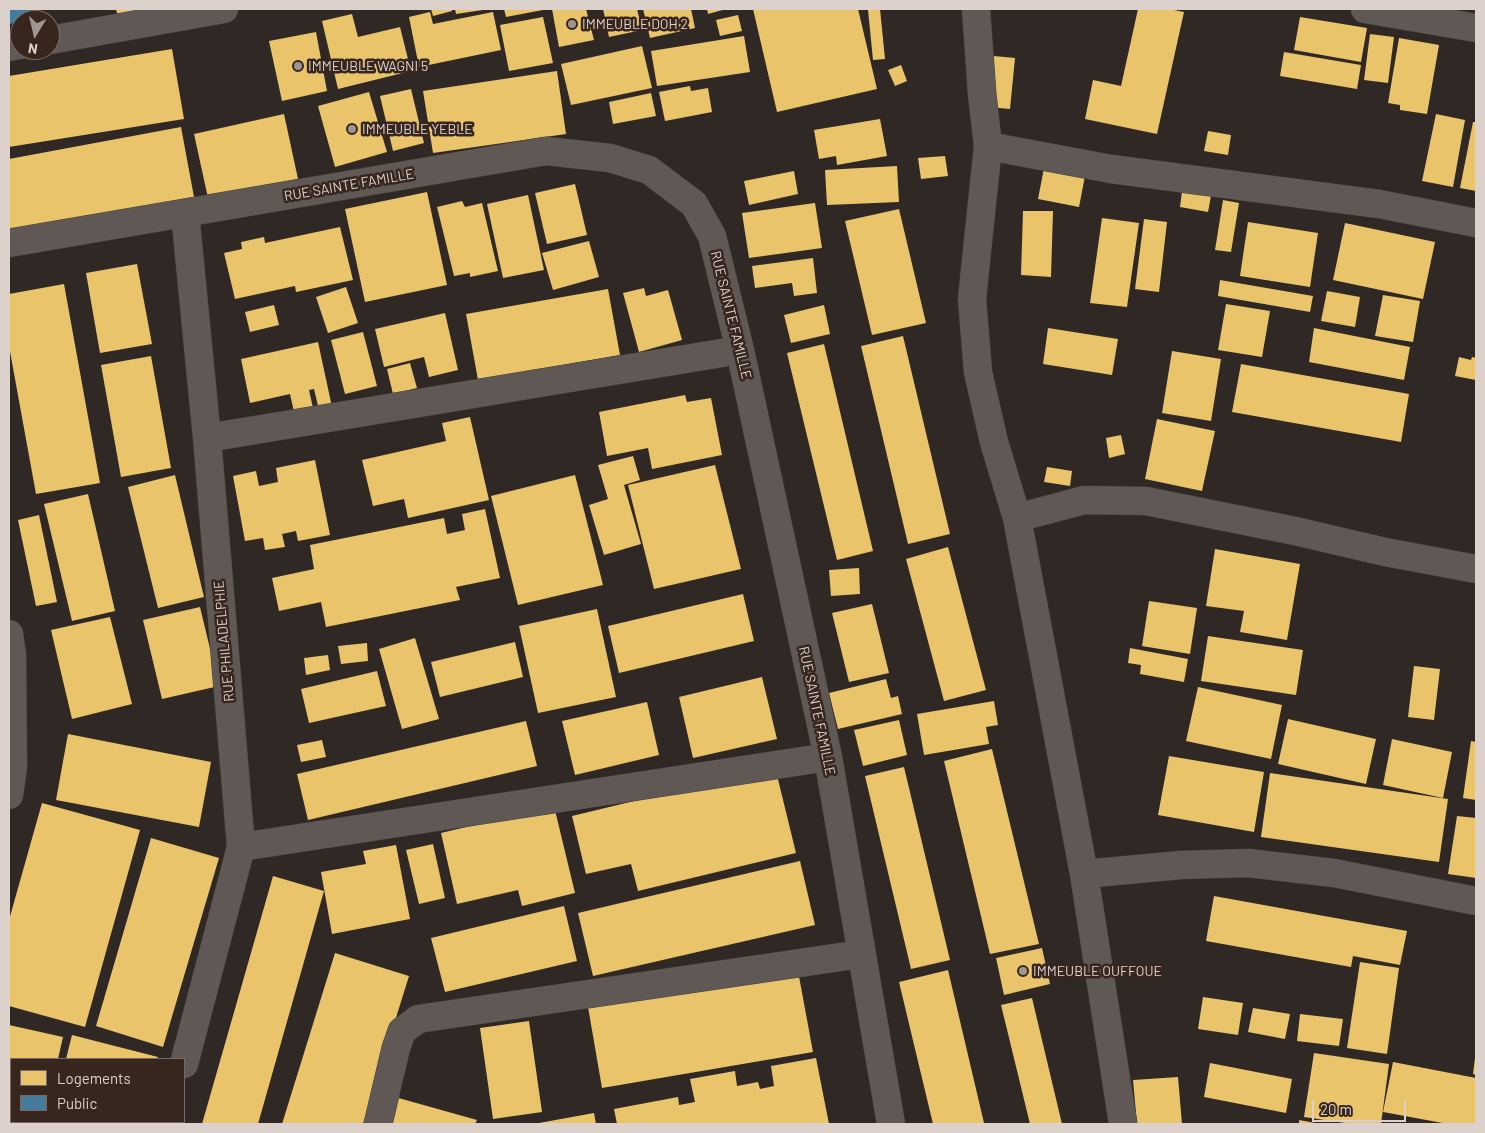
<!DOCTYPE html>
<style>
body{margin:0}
#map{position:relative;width:1485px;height:1133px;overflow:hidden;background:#302824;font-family:Barlow,sans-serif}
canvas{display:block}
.frame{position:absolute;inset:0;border:10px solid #dcd1cb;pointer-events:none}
.legend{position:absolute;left:10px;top:1058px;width:175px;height:65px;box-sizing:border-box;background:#36261e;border:1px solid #786a63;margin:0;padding:6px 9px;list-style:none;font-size:15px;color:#dcd1cb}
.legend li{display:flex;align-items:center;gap:10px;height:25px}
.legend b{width:25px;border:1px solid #786a63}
.north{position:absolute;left:10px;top:10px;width:50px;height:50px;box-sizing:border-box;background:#36261e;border:1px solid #786a63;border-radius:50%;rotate:189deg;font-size:14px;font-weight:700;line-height:20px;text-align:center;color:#dcd1cb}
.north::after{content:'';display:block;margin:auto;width:18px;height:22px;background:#a09691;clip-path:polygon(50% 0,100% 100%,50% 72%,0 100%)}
.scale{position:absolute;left:1312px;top:1100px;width:94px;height:22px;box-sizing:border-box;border:2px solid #dcd1cb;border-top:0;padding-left:6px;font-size:15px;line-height:18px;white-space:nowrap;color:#dcd1cb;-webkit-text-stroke:4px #36261e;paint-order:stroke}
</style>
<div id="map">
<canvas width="1485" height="1133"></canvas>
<div class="frame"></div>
<ul class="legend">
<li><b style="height:14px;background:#e9c46a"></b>Logements</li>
<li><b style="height:14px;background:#457b9d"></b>Public</li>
</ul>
<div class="north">N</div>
<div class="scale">20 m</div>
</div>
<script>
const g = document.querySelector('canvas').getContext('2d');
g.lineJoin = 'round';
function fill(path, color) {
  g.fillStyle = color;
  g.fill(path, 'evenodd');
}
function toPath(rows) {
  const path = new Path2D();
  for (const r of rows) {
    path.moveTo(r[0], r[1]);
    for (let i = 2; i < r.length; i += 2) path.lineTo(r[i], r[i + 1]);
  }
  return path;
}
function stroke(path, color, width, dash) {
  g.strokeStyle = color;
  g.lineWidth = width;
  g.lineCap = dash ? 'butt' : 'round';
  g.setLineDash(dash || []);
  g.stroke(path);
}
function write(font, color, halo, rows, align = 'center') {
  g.font = font + ' Barlow,sans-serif';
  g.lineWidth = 5;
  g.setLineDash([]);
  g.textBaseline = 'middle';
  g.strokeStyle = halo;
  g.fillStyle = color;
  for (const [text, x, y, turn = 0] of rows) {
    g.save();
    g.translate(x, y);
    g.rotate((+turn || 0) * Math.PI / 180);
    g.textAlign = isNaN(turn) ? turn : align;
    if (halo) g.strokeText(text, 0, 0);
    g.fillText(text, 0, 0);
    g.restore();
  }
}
fill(toPath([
 [116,9,172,9,119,21],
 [431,9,452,9,452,11,433,16],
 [455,9,482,9,483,10,456,14],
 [504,9,543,9,543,10,506,17],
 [552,9,586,9,594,40,559,47],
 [603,9,637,9,642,30,609,37],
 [643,9,691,9,695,28,650,38],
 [707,9,726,9,708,14],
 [753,9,858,9,877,89,777,112],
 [880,9,885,59,873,60,868,10],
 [1138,9,1169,9,1184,12,1157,134,1085,119,1093,80,1121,86],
 [430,12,433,24,493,12,501,50,419,67,409,17],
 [352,14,358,37,400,27,411,71,338,89,322,21],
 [738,15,742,31,720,36,716,20],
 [543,17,553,63,509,71,500,25],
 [1300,17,1367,28,1361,62,1294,50],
 [316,32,327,91,282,101,269,41],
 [1370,34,1394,37,1388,83,1364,80],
 [744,36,750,72,657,86,651,51],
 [1399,38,1439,45,1427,114,1400,110,1400,105,1388,103],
 [642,46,652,88,571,105,561,64],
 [172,49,184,119,9,147,9,76],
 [1284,52,1361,65,1357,89,1280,76],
 [994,56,1015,58,1010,109,988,107],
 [901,65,907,81,895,86,888,70],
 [557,71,566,134,433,153,423,91],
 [690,86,691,91,708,88,712,112,665,121,659,92],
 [411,89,424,143,393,151,380,96],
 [369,92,387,152,335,167,318,106],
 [651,93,656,116,613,124,609,102],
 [284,114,298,179,208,198,194,134],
 [1436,114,1465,120,1453,187,1422,181],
 [880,119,887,156,837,165,836,156,819,159,814,130],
 [1473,122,1476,122,1476,191,1460,188],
 [181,127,194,197,9,231,9,159],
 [1208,131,1231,135,1228,155,1204,151],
 [945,156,948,176,921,179,918,158],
 [897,166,899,202,827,205,825,170],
 [1044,168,1085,176,1079,207,1038,199],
 [794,171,798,194,749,205,744,181],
 [575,184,587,235,547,244,535,193],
 [1182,191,1211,196,1208,212,1180,207],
 [427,192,447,285,365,302,345,209],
 [528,195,544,270,503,278,487,204],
 [1223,200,1239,203,1231,252,1215,250],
 [462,201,465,207,482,203,498,271,470,277,470,273,454,276,437,207],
 [815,203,822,248,749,258,742,213],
 [899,209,926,323,872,335,845,221],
 [1023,211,1053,211,1051,277,1021,275],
 [1102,218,1139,223,1127,307,1090,303],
 [1144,219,1167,222,1159,292,1135,289],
 [1248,222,1318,233,1310,287,1240,276],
 [1345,223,1435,242,1423,299,1333,280],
 [340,227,353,280,296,292,295,286,235,299,224,253,242,249,241,242,264,237,265,243],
 [589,241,599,277,553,290,542,253],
 [813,258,817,293,794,296,792,283,755,288,752,266],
 [137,264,152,344,100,353,86,273],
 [1220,280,1313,296,1310,312,1218,296],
 [64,284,100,483,36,494,9,346,9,294],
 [346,287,358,323,328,333,316,297],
 [644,288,646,296,668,290,682,340,639,352,623,293],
 [608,289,620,355,478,380,466,314],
 [1327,291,1360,297,1355,327,1321,321],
 [1383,295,1420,301,1413,342,1375,336],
 [1226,304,1270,311,1262,357,1218,350],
 [274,305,279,325,250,332,245,312],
 [824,305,830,334,791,343,784,315],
 [445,313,458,370,429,377,424,357,384,367,375,329],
 [1048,328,1118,339,1112,375,1043,364],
 [1314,328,1410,347,1404,380,1309,362],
 [363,332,377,386,345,394,331,340],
 [903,336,950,534,908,544,861,346],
 [318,342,332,407,319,410,314,389,309,390,313,408,294,412,290,394,250,403,241,359],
 [824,344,873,551,837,560,787,353],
 [1172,351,1221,359,1211,421,1162,413],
 [151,356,171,468,121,477,101,365],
 [1459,357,1471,360,1472,357,1476,358,1476,380,1455,376],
 [410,363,417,388,393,394,387,369],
 [1241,364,1409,394,1401,442,1232,412],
 [685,395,687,402,711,398,722,455,652,469,648,448,607,456,599,412],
 [470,417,489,500,408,518,404,499,373,506,362,460,446,441,442,423],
 [1157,419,1215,431,1202,491,1145,479],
 [1121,435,1125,454,1109,458,1106,438],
 [633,456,640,480,624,485,641,544,604,555,589,505,608,499,598,465],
 [315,460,330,535,298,541,296,531,282,534,285,547,265,550,263,538,245,541,233,476,256,471,259,486,278,482,276,468],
 [715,465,741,569,654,589,628,485],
 [1047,467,1072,471,1070,486,1044,482],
 [175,475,204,597,158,608,128,487],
 [575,475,603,585,518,605,491,496],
 [88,494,115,611,72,621,44,504],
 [485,509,500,578,456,587,460,600,326,627,321,602,279,611,272,578,314,569,310,545,444,518,447,534,465,530,462,514],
 [39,515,57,602,36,606,18,520],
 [948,547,986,690,944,701,906,559],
 [1215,549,1300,564,1287,640,1240,632,1244,611,1206,606],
 [859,568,860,594,831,596,829,570],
 [743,594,754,641,619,673,608,626],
 [1149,601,1197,608,1190,654,1142,646],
 [872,604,889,673,849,682,832,613],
 [200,607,219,686,162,699,143,620],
 [597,609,616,697,538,713,519,626],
 [110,617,132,704,72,719,51,630],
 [1208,636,1303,650,1296,695,1201,681],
 [415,638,439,719,402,729,379,649],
 [515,642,523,677,440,697,431,662],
 [367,643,368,661,341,664,338,646],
 [1130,648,1188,659,1184,682,1140,674,1141,665,1128,663],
 [328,655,330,670,306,675,304,658],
 [1414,666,1440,669,1434,720,1408,717],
 [377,671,386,706,309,723,301,689],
 [762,677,777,739,693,758,679,697],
 [886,679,891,698,898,696,902,714,838,729,829,693],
 [1198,687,1282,705,1271,759,1186,741],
 [994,701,998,725,986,727,989,744,924,755,917,714],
 [647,702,659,755,575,775,562,721],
 [1288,719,1376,739,1366,784,1278,764],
 [899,720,907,755,863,766,854,730],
 [526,721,537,766,308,820,297,774],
 [68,734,211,762,199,827,56,800],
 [1392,739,1452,752,1443,798,1383,785],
 [322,740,326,757,301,762,297,745],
 [1471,741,1476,742,1476,800,1463,798],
 [992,749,1039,944,990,954,944,761],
 [1169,756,1264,772,1254,832,1158,815],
 [775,767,796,853,638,891,631,864,586,874,572,816],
 [904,767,950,960,911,969,865,776],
 [1270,773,1448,799,1439,862,1261,837],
 [42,803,140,830,85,1027,9,1006,9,920],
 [554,806,575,893,522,906,518,890,457,904,441,833],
 [1457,816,1476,818,1476,878,1448,874],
 [151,838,219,858,163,1047,96,1026],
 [433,844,445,898,419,904,406,850],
 [396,845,410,919,332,934,321,872,366,864,363,851],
 [800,861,815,925,593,976,578,913],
 [273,876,324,891,258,1124,202,1124],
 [1214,896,1407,931,1400,965,1353,956,1351,967,1206,941],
 [564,906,577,961,445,992,431,938],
 [1042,948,1050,984,1004,995,996,958],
 [335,953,409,976,363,1124,282,1124],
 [1360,962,1399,968,1387,1054,1347,1048],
 [948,970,984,1123,977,1124,933,1124,899,982],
 [798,971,813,1052,602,1088,588,1007],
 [1203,997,1243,1003,1238,1035,1198,1029],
 [1032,998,1062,1124,1030,1124,1001,1005],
 [1253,1008,1290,1014,1285,1039,1248,1032],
 [1300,1014,1343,1019,1339,1046,1297,1041],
 [529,1021,542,1112,493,1119,480,1028],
 [9,1025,63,1037,58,1059,11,1059,11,1122,44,1122,43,1124,9,1124],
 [72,1035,158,1057,157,1059,66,1059],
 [1314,1053,1389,1064,1381,1124,1352,1124,1304,1117],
 [816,1058,829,1124,617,1124,614,1109,678,1097,679,1105,695,1102,690,1079,735,1071,737,1086,758,1082,760,1089,774,1086,771,1066],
 [1475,1058,1476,1058,1476,1075,1473,1074],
 [1393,1062,1476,1078,1476,1124,1448,1124,1383,1112],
 [1210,1063,1292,1079,1286,1113,1204,1097],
 [1178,1077,1182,1124,1137,1124,1133,1080],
 [395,1097,477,1120,475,1124,387,1124],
 [594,1113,596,1124,539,1124,539,1123],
 [1299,1120,1315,1123,1315,1124,1299,1124],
 [50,1122,141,1122,141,1124,49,1124]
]), '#e9c46a');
fill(toPath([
 [9,9,32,9,34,19,20,20,20,22,9,24]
]), '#457b9d');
const street = toPath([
 [976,9,982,94,988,146,972,299,978,372,994,442,1017,518,1084,874,1123,1124],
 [1365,9,1476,28],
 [50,40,224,9],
 [9,47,20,45],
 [988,146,1111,169,1379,204,1476,223],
 [9,243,546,151,610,158,649,170,694,204,712,236,740,350,828,757,891,1124],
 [207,438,740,350],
 [1017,518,1084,500,1146,501,1295,531,1385,552,1476,569],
 [9,634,12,655,13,766,9,795],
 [241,847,828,757],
 [1084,874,1181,865,1248,863,1334,873,1476,901],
 [184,1064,241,847,207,438,185,213],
 [168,1124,168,1122],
 [378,1124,396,1048,402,1031,418,1019,861,954]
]);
stroke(street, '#4b433f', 29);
stroke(street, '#5f5854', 28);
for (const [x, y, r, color] of [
 [572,24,5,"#a09691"],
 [298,66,5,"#a09691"],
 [352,129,5,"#a09691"],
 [1023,971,5,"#a09691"]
]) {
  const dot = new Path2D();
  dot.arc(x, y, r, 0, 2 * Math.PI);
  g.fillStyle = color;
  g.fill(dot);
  stroke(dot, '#36261e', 2);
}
write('14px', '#dcd1cb', '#36261e', [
 ["IMMEUBLE DOH 2",582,24],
 ["IMMEUBLE WAGNI 5",308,66],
 ["IMMEUBLE YEBLE",362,129],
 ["IMMEUBLE OUFFOUE",1033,971]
], 'left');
write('14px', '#dcd1cb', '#36261e', [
 ["RUE SAINTE FAMILLE",349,185,-10],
 ["RUE SAINTE FAMILLE",731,315,76],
 ["RUE PHILADELPHIE",224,641,-95],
 ["RUE SAINTE FAMILLE",817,711,78]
]);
</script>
